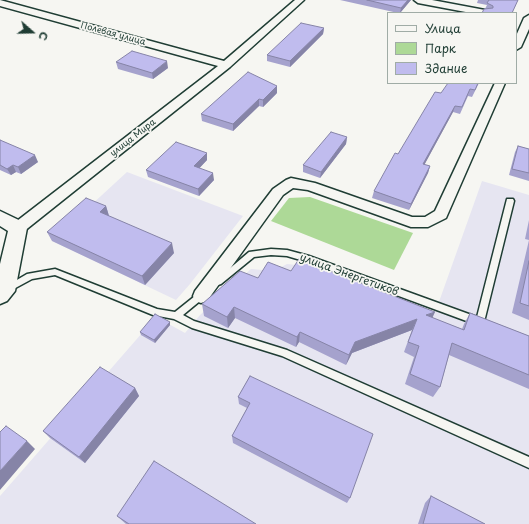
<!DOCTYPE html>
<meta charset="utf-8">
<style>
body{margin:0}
#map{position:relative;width:529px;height:524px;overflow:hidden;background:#f6f6f2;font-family:"Playpen Sans",sans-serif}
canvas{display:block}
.legend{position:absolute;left:387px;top:12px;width:130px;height:72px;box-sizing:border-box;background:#f6f6f2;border:1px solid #a0aca6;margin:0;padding:5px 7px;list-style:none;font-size:12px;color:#1f3d34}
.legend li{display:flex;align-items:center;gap:8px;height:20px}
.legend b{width:20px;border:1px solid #a0aca6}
.north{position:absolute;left:12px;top:12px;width:40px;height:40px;-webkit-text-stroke:3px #f6f6f2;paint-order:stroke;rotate:110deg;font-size:11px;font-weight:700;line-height:16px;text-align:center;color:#1f3d34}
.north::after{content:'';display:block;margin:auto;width:14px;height:18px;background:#1f3d34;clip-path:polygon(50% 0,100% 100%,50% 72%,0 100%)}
</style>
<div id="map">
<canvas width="529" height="524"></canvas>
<ul class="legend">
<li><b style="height:5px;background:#f6f6f2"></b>Улица</li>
<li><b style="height:11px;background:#add997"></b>Парк</li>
<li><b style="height:11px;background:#c0bcee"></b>Здание</li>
</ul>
<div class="north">С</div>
</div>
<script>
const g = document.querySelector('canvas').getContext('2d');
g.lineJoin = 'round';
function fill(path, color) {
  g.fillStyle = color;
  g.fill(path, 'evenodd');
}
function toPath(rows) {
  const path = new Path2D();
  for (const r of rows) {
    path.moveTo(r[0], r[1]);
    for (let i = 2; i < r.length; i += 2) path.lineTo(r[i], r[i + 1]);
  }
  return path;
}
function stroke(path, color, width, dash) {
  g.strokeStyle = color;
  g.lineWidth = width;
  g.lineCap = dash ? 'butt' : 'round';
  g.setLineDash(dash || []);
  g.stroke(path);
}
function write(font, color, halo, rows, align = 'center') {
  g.font = font + ' "Playpen Sans",sans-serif';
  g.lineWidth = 3.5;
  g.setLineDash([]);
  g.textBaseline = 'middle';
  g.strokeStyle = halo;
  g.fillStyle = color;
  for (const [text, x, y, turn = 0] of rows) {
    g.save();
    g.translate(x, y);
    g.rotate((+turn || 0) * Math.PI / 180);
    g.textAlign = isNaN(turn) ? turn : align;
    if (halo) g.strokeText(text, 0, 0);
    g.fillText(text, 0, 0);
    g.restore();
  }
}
fill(toPath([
 [127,172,243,216,190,284,176,300,52,241],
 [482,181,529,195,529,524,0,524,0,496,156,317,185,333,200,315,251,269,274,271,287,264,316,267,435,313]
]), '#e6e5f1');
fill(toPath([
 [310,197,413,233,394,270,271,221,289,198]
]), '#add997');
const service = toPath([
 [507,199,513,199,514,201,484,322,483,325,480,326,304,261,287,256,271,255,254,257,221,284,218,285,215,284,214,282,249,252,271,249,287,250,309,256,477,317,507,199],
 [55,269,157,309,175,312,200,292,203,291,206,292,207,294,206,296,183,315,194,321,287,350,529,457,529,468,282,356,192,328,174,319,153,315,55,275,32,279,8,292,5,291,4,289,5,287,27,274,55,269]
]);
const minor = toPath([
 [0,0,224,61,295,0,304,0,230,67,23,232,18,233,13,232,10,228,13,224,218,66,0,6,0,0],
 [414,0,432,0,485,10,490,13,471,13,418,3,414,0],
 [529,15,529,29,521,47,516,50,516,36,524,18,529,15],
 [495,83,505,83,446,218,428,227,411,227,308,190,293,188,283,195,207,301,201,303,195,301,193,296,195,291,273,189,286,180,291,178,315,183,412,217,425,217,435,211,495,83]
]);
const tertiary = toPath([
 [0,211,25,223,27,228,15,291,7,301,0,304,0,264,8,231,0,226,0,211]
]);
stroke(service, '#1f3d34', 3);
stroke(minor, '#1f3d34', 3);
stroke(tertiary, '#1f3d34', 3);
fill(service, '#f6f6f2');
fill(minor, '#f6f6f2');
fill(tertiary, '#f6f6f2');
fill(toPath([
 [340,0,411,0,400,13,398,13],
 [478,0,518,0,512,13,485,9,487,5,477,3],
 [324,28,323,34,290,67,267,61,267,55],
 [116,62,168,68,153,79,118,69],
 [479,83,472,97,468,96,460,114,453,112,424,165,430,166,428,173,409,210,372,198,374,191,398,154,441,93],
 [277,93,263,107,259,106,233,131,202,121,201,114],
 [347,137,346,144,320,178,303,172,303,165],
 [0,140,38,162,21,174,16,172,11,175,0,170],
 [518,146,529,149,529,181,509,175,515,152],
 [207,153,207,160,199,168,214,180,199,196,148,177,146,170],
 [106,206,109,216,174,253,145,285,52,241,47,232],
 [529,220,529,240,525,239],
 [529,240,529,320,512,313],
 [291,271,432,318,462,329,464,324,470,313,529,336,529,389,449,355,440,387,433,397,405,384,414,357,404,352,412,330,352,353,346,365,299,342,296,347,235,318,228,328,204,316,202,304,258,278],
 [170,322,170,325,155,343,141,335,140,332],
 [250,376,350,498,347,503,233,443,232,436,247,408,239,404,238,397],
 [135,388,139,396,85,463,50,438,43,431],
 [431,496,485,524,418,524,425,503],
 [117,516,256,524,126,524]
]), '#a5a2cd');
fill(toPath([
 [408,0,411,0,400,13,401,8],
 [324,28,323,34,290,67,290,61],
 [167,61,168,68,153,79,152,73],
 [277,86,277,93,263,107,263,100],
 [259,99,259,106,233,131,233,124],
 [455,106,453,112,421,171,423,164],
 [347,137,346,144,320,178,321,172],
 [207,153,207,160,195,173,194,166],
 [35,155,38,162,21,174,18,167],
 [13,165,16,172,11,175,7,169],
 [430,166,428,173,409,210,411,204],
 [213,173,214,180,199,196,198,189],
 [106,206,109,216,100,212],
 [172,243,174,253,145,285,142,276],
 [234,307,235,318,228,328,227,317],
 [435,312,430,323,426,315],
 [417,319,412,330,352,353,346,365,349,355,355,342],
 [170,322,170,325,155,343,154,340],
 [300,332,299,342,296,347,297,337],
 [135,388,139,396,85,463,79,457],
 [27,441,35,449,0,490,0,471]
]), '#8684a7');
const building = toPath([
 [367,0,408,0,401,8,367,0],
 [489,0,518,0,512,13,482,13,484,9,493,8,493,6,487,3,489,0],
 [301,23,324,28,290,61,267,55,301,23],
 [132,51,167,61,152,73,116,62,132,51],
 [248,72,277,86,263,100,259,99,233,124,201,114,248,72],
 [448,83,478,83,475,90,470,89,462,107,455,106,423,164,430,166,411,204,374,191,395,153,398,154,435,92,441,93,448,83],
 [331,132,347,137,321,172,303,165,331,132],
 [0,140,35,155,18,167,13,165,7,169,0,165,0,140],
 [176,142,207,153,194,166,213,173,198,189,146,170,176,142],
 [518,146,529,149,529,173,512,169,518,146],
 [86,198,106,206,100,212,172,243,142,276,47,232,86,198],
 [299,259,435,312,426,315,464,330,470,313,529,336,529,375,452,343,440,387,410,374,419,346,408,342,417,319,355,342,349,355,300,332,297,337,234,307,227,317,202,304,240,271,258,278,268,262,291,271,299,259],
 [529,261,529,306,520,303,529,261],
 [155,314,170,322,154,340,140,332,155,314],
 [100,367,135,388,79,457,43,431,100,367],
 [250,376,373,434,350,498,232,436,250,403,238,397,250,376],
 [6,426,27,441,0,471,0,432,6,426],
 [154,461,256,524,129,524,117,516,154,461],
 [431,496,485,524,423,524,431,496]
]);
fill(building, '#c0bcee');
stroke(building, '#8684a7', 1);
write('9px', '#1f3d34', '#f6f6f2', [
 ["Полевая улица",113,34,15],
 ["улица Мира",133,138,-38]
]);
write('11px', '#1f3d34', '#f6f6f2', [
 ["улица Энергетиков",349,275,20]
]);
</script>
